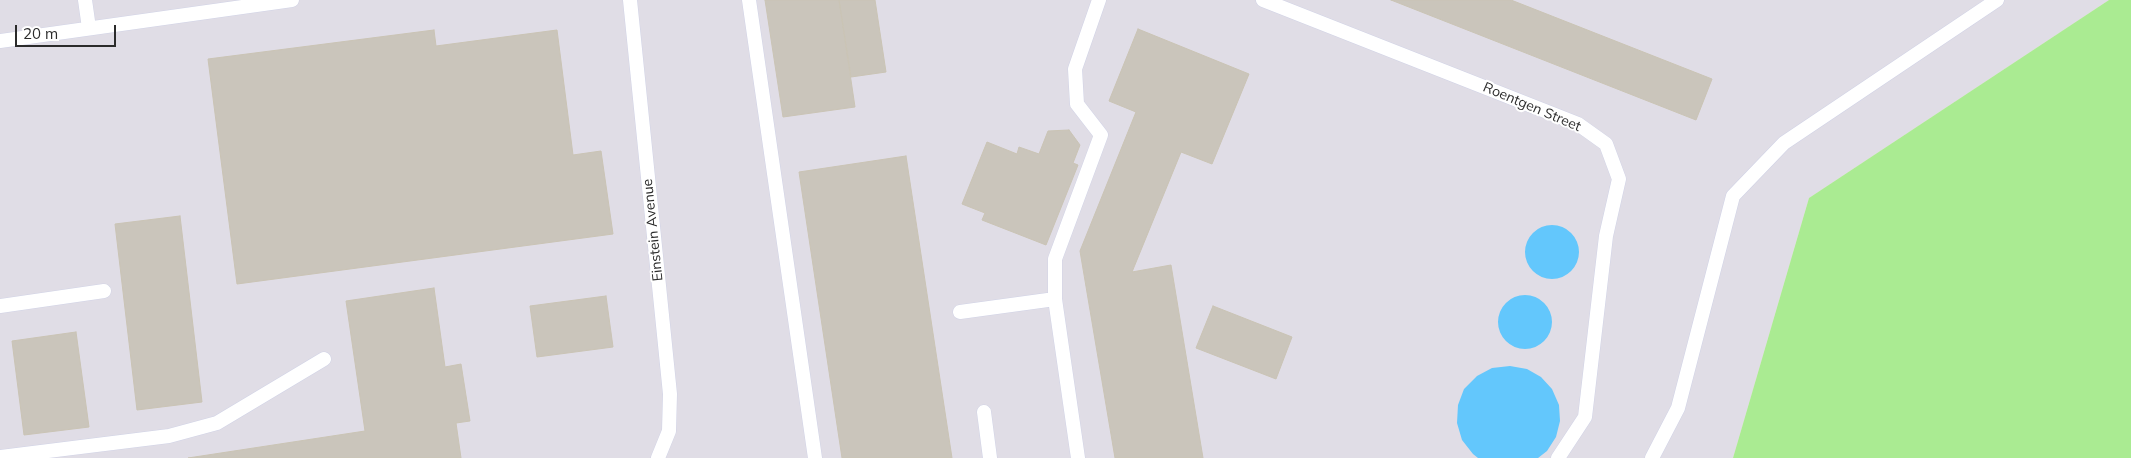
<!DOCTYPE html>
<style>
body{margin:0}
#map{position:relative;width:2131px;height:458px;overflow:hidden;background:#efe8dc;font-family:Mulish,sans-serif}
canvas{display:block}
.scale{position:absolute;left:15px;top:25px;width:101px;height:22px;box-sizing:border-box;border:2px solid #2b2b2b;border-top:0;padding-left:6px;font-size:15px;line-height:18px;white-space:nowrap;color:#2b2b2b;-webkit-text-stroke:4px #fff;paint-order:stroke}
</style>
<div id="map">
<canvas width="2131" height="458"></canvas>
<div class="scale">20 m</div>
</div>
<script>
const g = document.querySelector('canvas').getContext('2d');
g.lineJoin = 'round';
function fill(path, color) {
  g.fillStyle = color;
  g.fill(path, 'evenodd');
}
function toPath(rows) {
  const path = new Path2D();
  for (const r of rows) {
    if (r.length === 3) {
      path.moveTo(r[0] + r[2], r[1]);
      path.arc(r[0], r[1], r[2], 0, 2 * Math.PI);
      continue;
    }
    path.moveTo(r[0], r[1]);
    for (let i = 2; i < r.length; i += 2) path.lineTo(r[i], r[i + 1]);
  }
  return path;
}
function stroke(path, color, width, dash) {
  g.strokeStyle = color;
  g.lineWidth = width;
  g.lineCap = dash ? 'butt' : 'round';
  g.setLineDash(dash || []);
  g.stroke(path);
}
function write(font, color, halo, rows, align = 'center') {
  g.font = font + ' Mulish,sans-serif';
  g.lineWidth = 4;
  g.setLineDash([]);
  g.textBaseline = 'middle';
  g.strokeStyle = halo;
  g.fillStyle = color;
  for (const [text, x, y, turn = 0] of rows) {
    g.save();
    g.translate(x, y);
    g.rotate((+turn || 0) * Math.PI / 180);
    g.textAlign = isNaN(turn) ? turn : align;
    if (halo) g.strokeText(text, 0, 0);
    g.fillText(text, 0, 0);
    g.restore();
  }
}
fill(toPath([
 [0,0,2109,0,1809,198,1733,458,0,458]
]), '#e0dde6');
fill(toPath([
 [2109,0,2131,0,2131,458,1733,458,1809,198]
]), '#aaeb92');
fill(toPath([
 [1552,252,27],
 [1525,322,27],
 [1510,366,1527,369,1541,377,1552,389,1559,405,1560,421,1556,437,1547,451,1538,458,1478,458,1473,454,1462,440,1457,423,1458,405,1464,389,1477,376,1492,368]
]), '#63c7fc');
const building = toPath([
 [765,0,839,0,855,107,783,117,765,0],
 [839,0,875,0,886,72,851,77,839,0],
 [1391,0,1511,0,1712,79,1696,120,1391,0],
 [1138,29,1249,74,1212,164,1181,152,1132,272,1171,265,1203,458,1115,458,1080,251,1136,112,1109,101,1138,29],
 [434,30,436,46,557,30,573,155,601,151,613,234,237,284,208,59,434,30],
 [1069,130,1080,145,1073,163,1078,165,1046,245,982,220,985,213,962,204,987,142,1017,154,1019,147,1039,154,1048,131,1069,130],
 [906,156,952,458,842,458,799,172,906,156],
 [180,216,202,402,137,410,115,224,180,216],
 [434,288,445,367,461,364,470,421,456,423,461,458,188,458,365,431,346,301,434,288],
 [606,296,613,347,537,357,530,306,606,296],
 [1213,306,1292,337,1276,379,1196,348,1213,306],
 [76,332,89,427,24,435,12,341,76,332]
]);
fill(building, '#cac5bb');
stroke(building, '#cac4b5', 1);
const service = toPath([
 [85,0,89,28],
 [630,0,670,394,669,431,658,458],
 [749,0,815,458],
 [1263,0,1578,124,1606,144,1619,179,1606,236,1585,417,1558,458],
 [0,41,292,0],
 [0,306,104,291],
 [960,312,1055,299],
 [984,412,990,458],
 [0,457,169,436,217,423,324,359],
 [1078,458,1055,299,1055,259,1101,135,1077,104,1075,69,1099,0],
 [1652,458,1678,408,1733,196,1784,143,1997,0]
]);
stroke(service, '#d1d3e6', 15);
stroke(service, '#fff', 14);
write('14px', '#2b2b2b', '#fff', [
 ["Roentgen Street",1532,107,23],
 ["Einstein Avenue",653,230,-96]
]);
</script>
